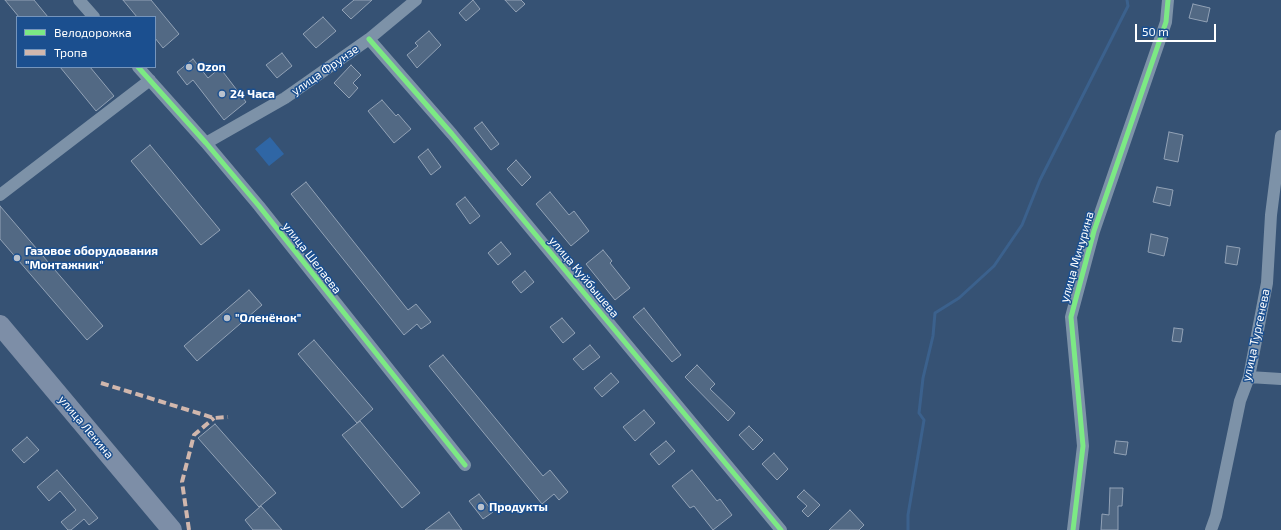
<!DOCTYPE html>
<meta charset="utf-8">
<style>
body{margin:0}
#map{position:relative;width:1281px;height:530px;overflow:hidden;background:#365274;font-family:"Exo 2",sans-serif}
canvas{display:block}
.legend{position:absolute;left:16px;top:16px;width:140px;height:52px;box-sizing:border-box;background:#1b4f8f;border:1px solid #7695bc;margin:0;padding:5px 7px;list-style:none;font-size:12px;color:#fff}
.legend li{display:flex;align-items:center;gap:8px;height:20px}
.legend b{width:20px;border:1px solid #7695bc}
.scale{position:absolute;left:1135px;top:24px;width:81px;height:18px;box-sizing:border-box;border:2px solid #fff;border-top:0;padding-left:5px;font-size:12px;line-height:14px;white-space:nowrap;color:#fff;-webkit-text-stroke:3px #1b4f8f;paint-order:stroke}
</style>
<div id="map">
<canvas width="1281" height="530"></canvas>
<ul class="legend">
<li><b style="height:5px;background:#7ce984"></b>Велодорожка</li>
<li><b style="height:5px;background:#d1b7ad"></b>Тропа</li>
</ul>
<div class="scale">50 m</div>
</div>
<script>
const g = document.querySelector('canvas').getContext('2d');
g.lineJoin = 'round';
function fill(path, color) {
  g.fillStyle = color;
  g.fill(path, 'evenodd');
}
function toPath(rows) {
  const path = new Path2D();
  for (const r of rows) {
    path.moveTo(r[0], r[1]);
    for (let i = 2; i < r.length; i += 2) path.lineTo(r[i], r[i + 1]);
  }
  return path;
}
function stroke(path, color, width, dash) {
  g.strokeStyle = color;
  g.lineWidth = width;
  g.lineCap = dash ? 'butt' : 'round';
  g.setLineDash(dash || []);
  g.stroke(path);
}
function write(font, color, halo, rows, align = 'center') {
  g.font = font + ' "Exo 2",sans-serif';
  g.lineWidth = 3;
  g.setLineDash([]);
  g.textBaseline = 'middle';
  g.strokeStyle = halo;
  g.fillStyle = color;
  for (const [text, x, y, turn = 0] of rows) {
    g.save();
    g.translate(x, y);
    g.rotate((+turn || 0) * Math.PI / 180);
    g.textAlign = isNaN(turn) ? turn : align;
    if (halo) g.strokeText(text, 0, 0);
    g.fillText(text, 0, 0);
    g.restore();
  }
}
fill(toPath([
 [270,137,284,154,269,166,255,149]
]), '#2f66a5');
stroke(toPath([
 [908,530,908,515,924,420,919,413,923,378,933,336,935,313,959,298,994,266,1022,225,1040,180,1128,6,1127,0]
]), '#3b618d', 3);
const building = toPath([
 [5,0,34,0,48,17,19,17,5,0],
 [123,0,151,0,179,34,163,48,155,38,155,17,137,17,123,0],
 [354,0,372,0,351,19,342,10,354,0],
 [473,0,480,9,466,21,459,13,473,0],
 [505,0,521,0,525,4,516,12,505,0],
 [1193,4,1210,8,1207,22,1189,18,1193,4],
 [323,17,336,31,316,48,303,34,323,17],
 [429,31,441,45,417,68,407,55,418,46,415,43,429,31],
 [282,53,292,66,277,78,266,65,282,53],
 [193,59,208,78,220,68,246,102,224,120,193,80,187,85,177,72,193,59],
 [351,65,361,75,353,83,358,88,349,98,334,83,351,65],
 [60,67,90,67,114,96,96,111,60,67],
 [382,100,396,116,398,114,411,129,394,143,368,111,382,100],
 [482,122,499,144,491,150,474,128,482,122],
 [1169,132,1183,135,1178,162,1164,159,1169,132],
 [150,145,220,230,201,245,131,161,150,145],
 [428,149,441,167,431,175,418,157,428,149],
 [516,160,531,177,522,186,507,169,516,160],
 [306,182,408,310,416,304,431,322,421,329,417,324,404,335,291,194,306,182],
 [1157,187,1173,190,1170,206,1153,202,1157,187],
 [550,192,569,215,574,211,589,231,571,246,536,204,550,192],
 [465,197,480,216,470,224,456,204,465,197],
 [0,206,103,326,87,340,0,239,0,206],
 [1151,234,1168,238,1164,256,1148,252,1151,234],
 [501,242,511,254,498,265,488,253,501,242],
 [1227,246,1240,248,1237,265,1225,263,1227,246],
 [603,250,612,261,610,263,630,288,615,300,586,264,603,250],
 [525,271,534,282,521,293,512,282,525,271],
 [249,290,262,305,197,361,184,346,249,290],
 [644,308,681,355,672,362,633,317,644,308],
 [562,318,575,333,563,343,550,327,562,318],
 [1174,328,1183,329,1181,342,1172,341,1174,328],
 [314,340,373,409,357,423,298,354,314,340],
 [590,345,600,357,583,370,573,359,590,345],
 [443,355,543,476,550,470,568,492,559,500,554,494,542,504,429,366,443,355],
 [697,365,715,384,710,389,735,413,728,421,685,377,697,365],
 [611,373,619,382,602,397,594,388,611,373],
 [644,410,655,423,635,441,623,427,644,410],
 [360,421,420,493,402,508,342,435,360,421],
 [215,424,276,493,259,507,198,438,215,424],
 [749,426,763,440,753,450,739,435,749,426],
 [27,437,39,450,24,463,12,450,27,437],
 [666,441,675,451,659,465,650,454,666,441],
 [1116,441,1128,442,1126,455,1114,453,1116,441],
 [774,453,788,469,777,480,762,464,774,453],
 [57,470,98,518,89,525,84,519,71,530,68,530,61,522,76,510,60,491,49,501,37,487,57,470],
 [692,470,717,501,720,499,732,515,713,530,694,506,690,508,672,486,692,470],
 [1110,488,1123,488,1122,506,1118,506,1118,530,1101,530,1102,514,1109,515,1110,488],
 [804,490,820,505,808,517,802,511,807,506,797,497,804,490],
 [479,494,493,512,483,519,469,501,479,494],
 [261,506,282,530,253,530,245,520,261,506],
 [850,510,864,525,859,530,829,530,850,510],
 [449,512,462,530,425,530,449,512]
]);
fill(building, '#526984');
stroke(building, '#92a2b6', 1);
stroke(toPath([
 [79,0,94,17],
 [369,39,452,134,781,530],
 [138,67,206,143,259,206,465,465],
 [206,143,285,98,369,39,416,0],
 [0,195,150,80],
 [1249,377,1281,379],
 [1073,530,1083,446,1071,317,1094,231,1166,22,1168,0],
 [1211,530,1216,516,1240,401,1249,377,1267,283,1271,215,1281,136]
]), '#7d92a8', 12);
stroke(toPath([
 [0,325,172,530]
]), '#7d8ea7', 20);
stroke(toPath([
 [101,383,214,418,228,417],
 [189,530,182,482,194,435,214,418]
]), '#d1b7ad', 4, [8, 4]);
stroke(toPath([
 [369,39,452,134,781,530],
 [138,67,206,143,259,206,465,465],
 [1073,530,1083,446,1071,317,1094,231,1166,22,1168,0]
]), '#7ce984', 5);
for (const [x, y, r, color] of [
 [189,67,4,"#b9c2ce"],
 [222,94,4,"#b9c2ce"],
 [17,258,4,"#b9c2ce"],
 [227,318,4,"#b9c2ce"],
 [481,507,4,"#b9c2ce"]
]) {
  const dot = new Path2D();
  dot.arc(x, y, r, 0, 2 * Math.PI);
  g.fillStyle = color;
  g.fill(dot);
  stroke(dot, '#1b4f8f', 1.5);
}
write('bold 12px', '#fff', '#1b4f8f', [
 ["Ozon",197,67],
 ["24 Часа",230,94],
 ["Газовое оборудования",25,251],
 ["\"Монтажник\"",25,265],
 ["\"Оленёнок\"",235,318],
 ["Продукты",489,507]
], 'left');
write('12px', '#fff', '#1b4f8f', [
 ["улица Фрунзе",325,70,-35],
 ["улица Мичурина",1077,257,-74],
 ["улица Шелаева",312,258,52],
 ["улица Куйбышева",584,277,50],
 ["улица Тургенева",1256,335,-78],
 ["улица Ленина",86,427,50]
]);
</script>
